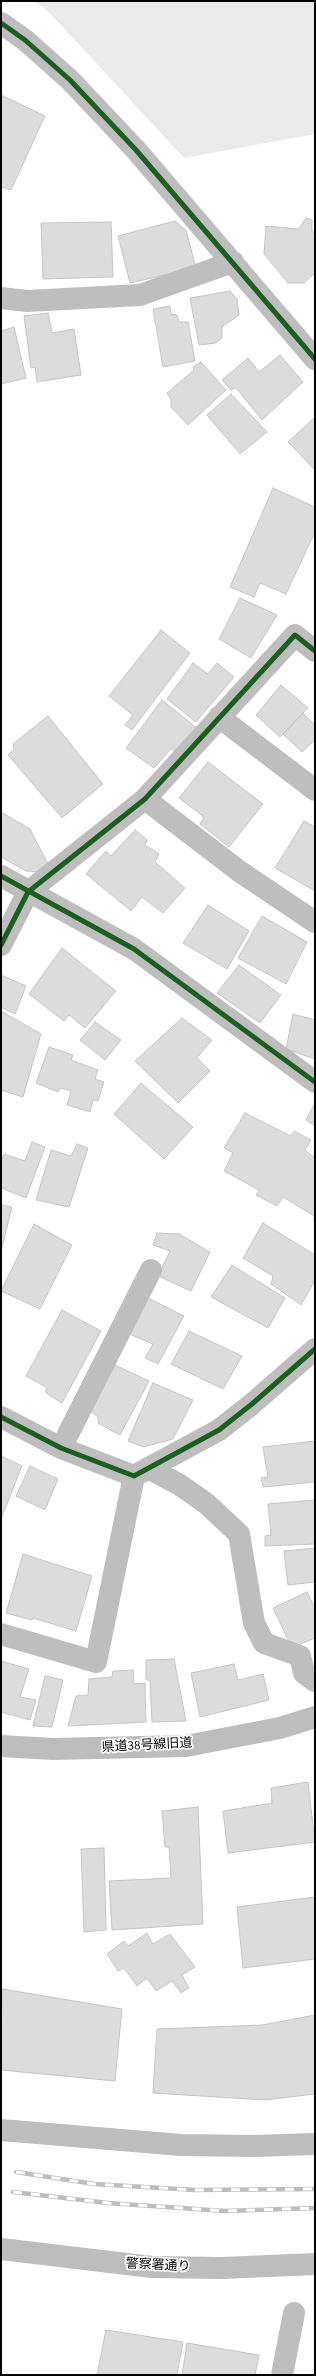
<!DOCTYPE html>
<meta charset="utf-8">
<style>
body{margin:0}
#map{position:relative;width:316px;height:2376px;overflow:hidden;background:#fff;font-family:"Source Sans 3",sans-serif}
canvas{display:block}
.frame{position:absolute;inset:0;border:2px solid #000;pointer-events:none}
</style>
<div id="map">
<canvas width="316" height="2376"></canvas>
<div class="frame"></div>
</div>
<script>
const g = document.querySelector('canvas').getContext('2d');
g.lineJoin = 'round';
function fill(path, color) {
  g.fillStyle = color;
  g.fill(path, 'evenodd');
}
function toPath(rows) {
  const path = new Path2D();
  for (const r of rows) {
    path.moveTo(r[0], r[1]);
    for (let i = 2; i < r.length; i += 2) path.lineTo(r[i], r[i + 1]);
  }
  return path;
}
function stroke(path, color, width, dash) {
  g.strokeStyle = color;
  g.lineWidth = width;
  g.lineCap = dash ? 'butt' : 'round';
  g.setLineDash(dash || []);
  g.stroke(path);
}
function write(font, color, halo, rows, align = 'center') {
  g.font = font + ' "Source Sans 3","Noto Sans JP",sans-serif';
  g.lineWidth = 3.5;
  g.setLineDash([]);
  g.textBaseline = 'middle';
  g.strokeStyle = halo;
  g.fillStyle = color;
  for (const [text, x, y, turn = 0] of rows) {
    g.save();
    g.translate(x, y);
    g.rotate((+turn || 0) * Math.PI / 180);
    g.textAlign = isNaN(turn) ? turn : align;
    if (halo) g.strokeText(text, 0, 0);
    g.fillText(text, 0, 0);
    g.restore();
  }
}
fill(toPath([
 [34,1,315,1,315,134,184,158,48,11]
]), '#eaeaea');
const building = toPath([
 [1,95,45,116,11,190,1,187,1,95],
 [306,218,312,220,312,232,315,232,315,273,304,283,288,283,264,254,266,226,299,229,306,218],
 [175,221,186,230,196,268,130,283,118,236,175,221],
 [111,222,113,277,43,279,41,223,111,222],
 [230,291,237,299,239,315,222,327,222,338,216,343,199,345,190,298,230,291],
 [170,306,171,314,177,315,179,322,188,322,195,361,163,367,153,309,170,306],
 [48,313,52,333,74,329,81,375,37,382,35,367,31,368,24,316,48,313],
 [14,327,26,378,1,384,1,331,14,327],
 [280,355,303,382,262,420,236,388,231,390,222,380,248,358,259,372,280,355],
 [201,362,226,390,188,425,171,407,171,400,167,393,194,370,193,367,201,362],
 [231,394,267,432,240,454,207,415,231,394],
 [315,417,315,470,288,442,315,417],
 [273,488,315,507,315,532,286,594,260,583,254,597,230,587,273,488],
 [240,598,277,615,251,658,219,639,240,598],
 [161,630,190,653,132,730,125,725,133,715,109,696,161,630],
 [193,663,208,674,217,663,234,677,196,722,167,699,193,663],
 [281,685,308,708,280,737,256,715,281,685],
 [162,700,197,728,176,753,172,748,154,768,126,748,162,700],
 [303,713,315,725,315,740,302,752,283,734,303,713],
 [48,716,103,784,62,818,8,755,14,749,13,744,48,716],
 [208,762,263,804,229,847,200,824,204,817,179,798,208,762],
 [1,812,30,829,48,864,39,872,26,871,1,857,1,812],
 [304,821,315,827,315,891,275,868,304,821],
 [135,830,147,840,145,845,159,854,155,862,185,888,163,913,142,897,131,911,86,874,106,851,111,856,135,830],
 [208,905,249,931,227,969,183,943,208,905],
 [262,916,307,942,286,984,238,958,262,916],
 [62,948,116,991,85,1028,69,1015,64,1021,29,994,62,948],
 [239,965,281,995,260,1023,217,993,239,965],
 [1,975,26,986,15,1014,1,1007,1,975],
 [1,1011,41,1034,23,1097,1,1090,1,1011],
 [293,1014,315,1020,315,1059,286,1049,293,1014],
 [182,1018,212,1040,197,1058,210,1071,178,1103,135,1061,182,1018],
 [95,1022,121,1040,105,1060,80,1040,95,1022],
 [49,1047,73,1055,71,1060,98,1070,95,1079,104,1082,98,1101,93,1100,90,1112,67,1105,71,1091,60,1088,58,1092,36,1083,49,1047],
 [141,1083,193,1127,164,1159,114,1114,141,1083],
 [315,1103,315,1126,306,1120,315,1103],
 [245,1113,291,1136,294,1131,311,1140,305,1150,314,1157,315,1155,315,1229,314,1216,283,1197,277,1206,256,1195,259,1190,224,1171,233,1153,224,1148,245,1113],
 [32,1142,45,1147,26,1198,1,1188,1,1162,4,1154,25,1161,32,1142],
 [77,1144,88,1148,69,1207,36,1200,51,1150,71,1156,77,1144],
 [1,1205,12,1207,1,1251,1,1205],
 [263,1223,315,1255,315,1280,301,1305,271,1284,273,1276,243,1258,263,1223],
 [34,1224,72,1245,40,1309,1,1291,34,1224],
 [157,1233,179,1234,210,1252,191,1291,158,1276,170,1251,153,1245,157,1233],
 [232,1265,285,1298,268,1328,211,1297,232,1265],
 [148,1298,184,1316,158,1364,145,1358,153,1344,129,1334,148,1298],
 [62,1310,101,1331,62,1403,46,1393,46,1387,26,1376,62,1310],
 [189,1331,242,1356,223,1389,171,1364,189,1331],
 [115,1365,149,1381,120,1435,98,1423,98,1417,89,1410,115,1365],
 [153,1383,193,1400,173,1439,143,1447,128,1441,153,1383],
 [315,1441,315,1482,263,1487,261,1478,268,1477,263,1447,315,1441],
 [1,1456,22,1466,1,1519,1,1456],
 [30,1466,58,1479,45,1510,16,1496,30,1466],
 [315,1500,315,1544,265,1546,265,1536,271,1535,268,1504,315,1500],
 [315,1548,315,1582,288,1585,284,1551,315,1548],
 [23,1554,92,1576,76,1631,33,1618,32,1620,6,1613,23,1554],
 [307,1592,315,1608,315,1638,296,1646,290,1644,273,1608,307,1592],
 [174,1659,186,1721,152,1722,150,1681,146,1679,146,1660,174,1659],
 [1,1661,29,1669,20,1697,36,1700,30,1720,1,1712,1,1661],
 [234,1664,238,1680,263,1674,269,1700,200,1717,191,1673,234,1664],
 [133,1670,134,1684,145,1683,146,1722,68,1726,76,1696,88,1695,89,1679,112,1677,113,1671,133,1670],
 [45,1676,63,1680,52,1727,33,1726,45,1676],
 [308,1782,315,1842,228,1853,223,1811,272,1803,271,1788,308,1782],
 [198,1807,203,1924,112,1930,109,1881,171,1878,169,1847,165,1847,162,1811,198,1807],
 [104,1848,106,1930,84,1932,81,1849,104,1848],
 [315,1897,315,1959,243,1968,237,1907,315,1897],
 [147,1933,153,1944,170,1934,195,1967,182,1975,189,1988,181,1993,172,1981,156,1991,147,1978,137,1986,124,1968,118,1971,107,1954,124,1941,128,1946,147,1933],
 [2,1989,122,2009,115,2081,1,2070,2,1989],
 [315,2015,315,2094,265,2100,153,2093,157,2029,262,2025,315,2015],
 [106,2330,183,2342,177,2375,97,2375,106,2330],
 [187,2343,259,2355,255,2375,182,2375,187,2343]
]);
fill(building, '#dcdcdc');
stroke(building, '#c5c5c5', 1);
stroke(toPath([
 [1,23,25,40,70,80,136,150,315,359],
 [1,298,27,301,140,295,233,262],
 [219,717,315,790],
 [145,799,239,871,315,922],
 [1,876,134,949,315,1082],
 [1,945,28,892,145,799,295,635,315,651],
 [1,1417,61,1448,134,1476,219,1430,252,1404,315,1349],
 [61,1448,151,1270],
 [148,1468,180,1485,207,1504,239,1534,254,1623,264,1643,300,1656,304,1673,315,1681],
 [1,1634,96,1662,134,1476],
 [282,2375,294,2313]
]), '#bebebe', 22);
stroke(toPath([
 [1,1746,53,1749,186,1746,280,1728,315,1717],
 [1,2130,181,2145,253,2146,315,2144],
 [1,2249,152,2267,222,2268,315,2264]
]), '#bdbdbd', 22);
const rail = toPath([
 [16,2172,94,2184,195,2190,315,2189],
 [13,2192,108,2203,225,2211,315,2208]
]);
stroke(rail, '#bdbdbd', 4.5);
stroke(rail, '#fff', 3, [9]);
stroke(toPath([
 [1,23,25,40,70,80,136,150,315,359],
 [1,876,134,949,315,1082],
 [1,945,28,892,145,799,295,635,315,651],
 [1,1417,61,1448,134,1476,219,1430,252,1404,315,1349]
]), '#1b5e20', 5);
write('13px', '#000', '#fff', [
 ["県道38号線旧道",147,1746,-3],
 ["警察署通り",158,2266,3]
]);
</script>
